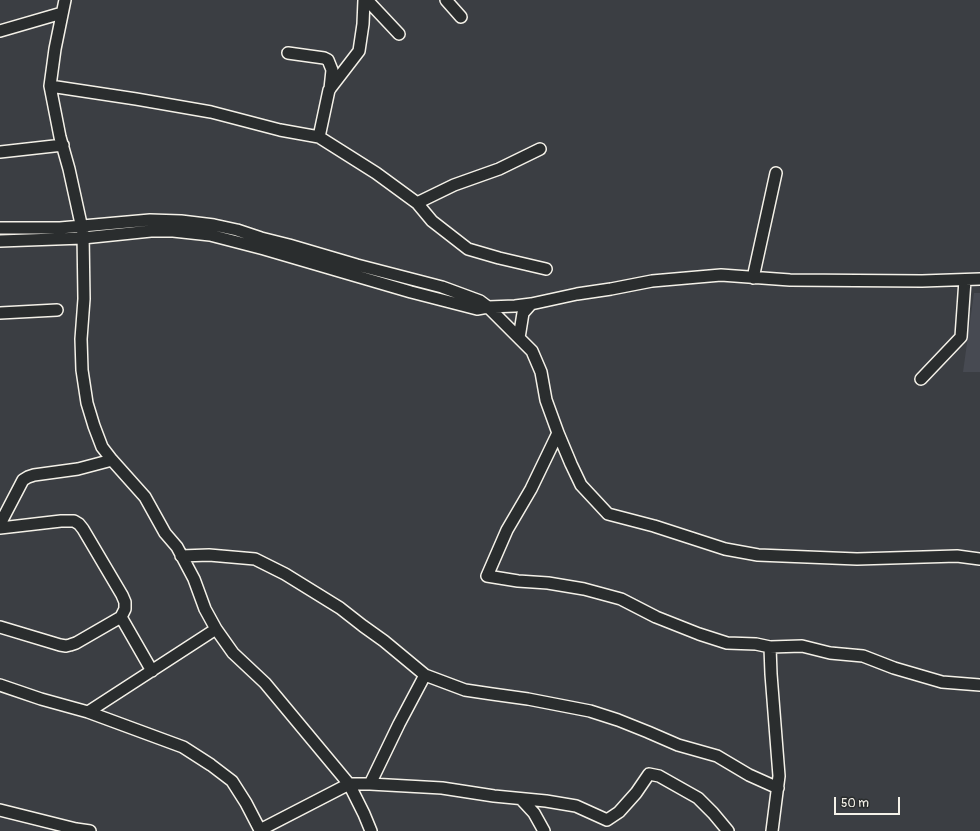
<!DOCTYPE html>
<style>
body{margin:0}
#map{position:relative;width:980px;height:831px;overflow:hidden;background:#3b3e43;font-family:Pangolin,sans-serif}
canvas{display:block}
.scale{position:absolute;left:834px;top:797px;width:66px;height:18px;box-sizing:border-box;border:2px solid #f4f1e8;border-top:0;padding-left:5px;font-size:12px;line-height:14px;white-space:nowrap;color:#f4f1e8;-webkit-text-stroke:3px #2a2d2e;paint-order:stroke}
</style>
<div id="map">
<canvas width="980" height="831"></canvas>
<div class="scale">50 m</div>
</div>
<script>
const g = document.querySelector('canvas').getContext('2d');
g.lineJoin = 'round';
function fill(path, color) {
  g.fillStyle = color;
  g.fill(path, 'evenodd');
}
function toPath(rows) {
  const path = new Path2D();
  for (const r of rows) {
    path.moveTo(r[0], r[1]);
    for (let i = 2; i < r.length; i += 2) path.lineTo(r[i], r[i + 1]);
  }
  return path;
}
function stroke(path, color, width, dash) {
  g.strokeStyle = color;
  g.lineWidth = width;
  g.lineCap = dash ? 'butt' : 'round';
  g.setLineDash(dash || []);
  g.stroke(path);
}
fill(toPath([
 [974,293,980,293,980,372,963,372]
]), '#474a52');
const minor = toPath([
 [65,0,55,49,50,86,60,137,69,169,83,233,84,299,81,339,82,370,87,403,94,426,102,447,112,460,145,497,165,533,177,547,194,579,205,609,216,629],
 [367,0,399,34],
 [446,0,461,17],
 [0,31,62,13],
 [288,53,324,58,328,60,332,70,330,89],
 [50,86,136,99,211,112,280,130,319,137,376,173,417,203,432,221,468,249,499,258,546,269],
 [319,137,329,90,359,51,363,24,364,0],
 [0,152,63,145],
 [417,203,454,185,499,169,540,149],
 [0,228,60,228,150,220,181,221,214,225,237,230,261,238,289,245,357,265,442,287,480,301,488,307,532,351,541,372,546,400,558,433,531,489,507,530,487,576,518,581,548,583,584,589,621,599,656,617,699,634,727,643,756,644,770,647,802,646,830,653,863,656,894,668,942,682,980,685],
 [0,241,83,238,151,231,173,231,210,235,264,249,411,292,477,309,488,307,515,306,531,304,577,294,611,289,652,281,721,275,790,280,922,281,980,279],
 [753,278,776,173],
 [0,313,57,310],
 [519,338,523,313,531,304],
 [921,379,961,337,965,280],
 [558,433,571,464,581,485,608,514,654,526,725,549,758,555,857,559,957,556,980,559],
 [0,524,23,480,28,477,34,475,78,469,112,460],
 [0,528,61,521,74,521,79,524,83,529,122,595,125,602,125,609,121,617,76,643,70,645,66,646,60,645,0,627],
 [181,556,209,555,255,559,285,574,340,608,363,626,384,641,425,675,465,690,492,694,528,699,590,711,618,720,648,732,678,745,717,756,749,775,778,788],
 [121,617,152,671],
 [770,647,771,674,779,776,772,831],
 [0,685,41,699,88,712,183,747,211,765,232,781,246,803,260,830,349,784,364,814,371,831],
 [88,712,216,629,233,653,265,683,349,784,370,784,442,788,494,796,546,801,576,806,607,820,619,812,636,793,649,774,659,776,698,798,713,813,728,831],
 [370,784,399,724,425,675],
 [521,799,534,813,544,831],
 [0,810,76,829,90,831]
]);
stroke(minor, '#f4f1e8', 14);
stroke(minor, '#2a2d2e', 11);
</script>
